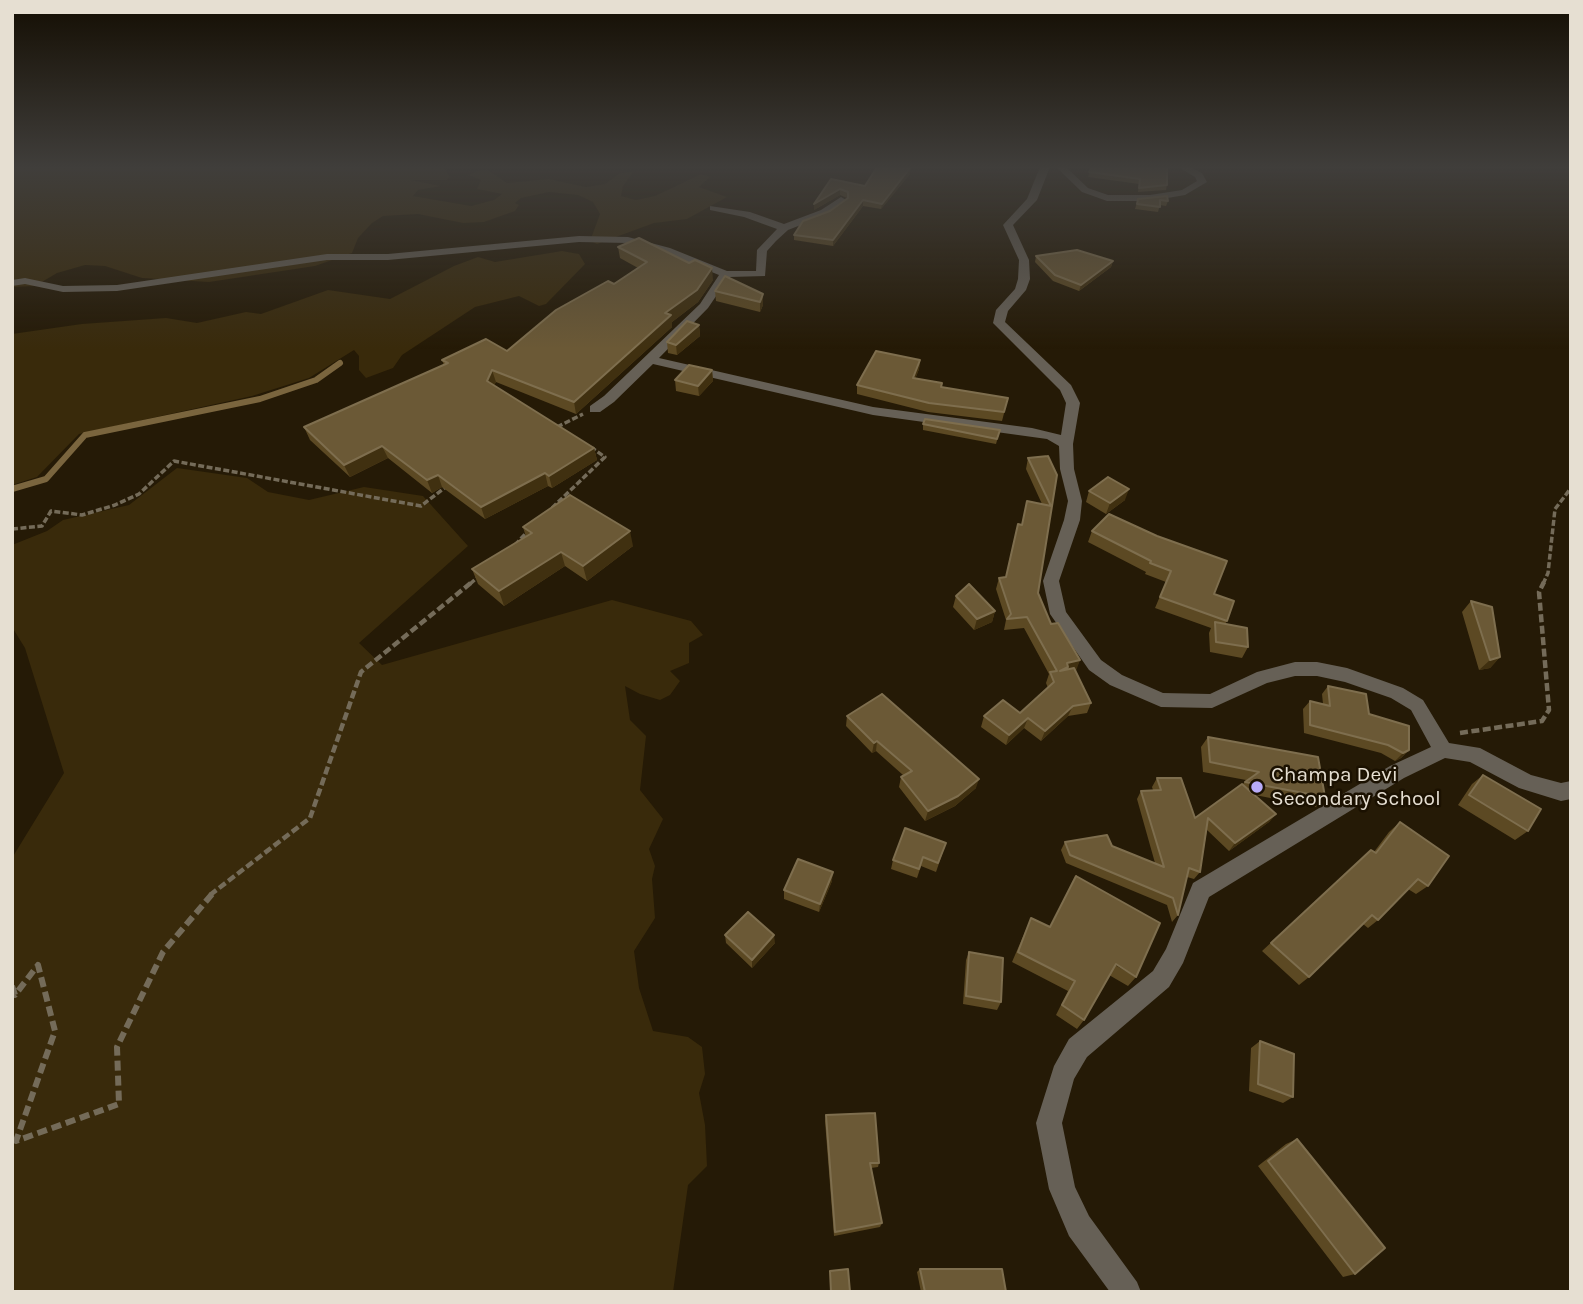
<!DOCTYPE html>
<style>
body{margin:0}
#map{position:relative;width:1583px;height:1304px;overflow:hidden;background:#251a06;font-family:Karla,sans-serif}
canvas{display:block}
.frame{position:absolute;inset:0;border:14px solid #e6dfd2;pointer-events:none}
</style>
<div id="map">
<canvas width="1583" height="1304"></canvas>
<div class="frame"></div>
</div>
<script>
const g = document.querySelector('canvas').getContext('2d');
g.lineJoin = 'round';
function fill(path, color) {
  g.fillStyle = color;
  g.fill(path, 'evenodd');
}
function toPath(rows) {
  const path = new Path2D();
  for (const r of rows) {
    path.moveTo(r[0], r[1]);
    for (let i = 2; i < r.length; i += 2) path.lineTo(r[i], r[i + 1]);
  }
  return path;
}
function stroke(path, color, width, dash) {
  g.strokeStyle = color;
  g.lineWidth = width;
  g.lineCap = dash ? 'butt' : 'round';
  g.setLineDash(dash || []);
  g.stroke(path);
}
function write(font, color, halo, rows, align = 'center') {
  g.font = font + ' Karla,sans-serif';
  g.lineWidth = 5;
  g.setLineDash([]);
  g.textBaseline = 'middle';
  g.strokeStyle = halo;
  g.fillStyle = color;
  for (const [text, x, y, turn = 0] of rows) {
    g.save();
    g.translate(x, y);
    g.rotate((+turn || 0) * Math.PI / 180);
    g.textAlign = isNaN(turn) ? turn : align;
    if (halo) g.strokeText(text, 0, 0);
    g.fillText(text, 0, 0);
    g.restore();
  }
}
fill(toPath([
 [12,167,444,167,450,177,447,180,410,180,441,186,418,190,413,196,471,206,494,200,502,194,477,189,481,180,468,175,477,171,488,170,507,183,549,179,586,187,605,184,620,173,634,171,623,186,621,196,636,200,655,196,701,174,710,177,699,187,727,197,687,219,654,223,597,244,590,241,600,214,593,202,578,195,549,192,521,198,515,203,519,205,515,211,484,222,463,223,418,214,383,216,372,223,358,238,352,253,315,266,209,282,142,278,105,266,85,265,57,273,35,286,12,287],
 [562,251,579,254,585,264,546,304,539,306,519,296,475,307,402,355,393,368,366,378,359,370,359,356,354,350,309,378,252,396,79,434,37,477,12,485,12,334,82,324,166,318,197,323,246,312,261,314,328,290,390,299,454,266,478,257,495,262],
 [177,468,247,478,268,492,309,500,364,487,423,496,468,546,359,643,382,665,612,600,691,621,703,635,689,643,689,663,670,671,680,681,670,695,660,700,640,694,625,686,630,720,646,736,640,790,663,819,649,849,655,866,652,879,655,918,634,951,639,988,653,1031,688,1037,702,1047,705,1074,699,1093,705,1125,707,1166,688,1185,673,1292,12,1292,12,858,64,773,25,648,12,627,12,545,47,531,63,520,129,505]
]), '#392a0b');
stroke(toPath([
 [12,489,46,479,85,435,260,399,316,380,340,363]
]), '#7a653e', 6);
stroke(toPath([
 [557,427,583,414],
 [552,508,605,457,592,448],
 [12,529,42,526,51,511,82,515,115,505,139,494,174,461,421,506,447,486],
 [515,545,528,531],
 [470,584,479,576],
 [1543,584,1548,573,1555,509,1571,488]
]), '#746b59', 3.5, [6, 2.5]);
stroke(toPath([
 [1460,733,1542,721,1549,710,1539,592,1544,582],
 [210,895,310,818,361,672,472,582]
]), '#746b59', 4.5, [8, 3.5]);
stroke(toPath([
 [12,986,15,995,38,965,55,1031,16,1141,119,1104,117,1047,163,952,213,893]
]), '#746b59', 6, [10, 5]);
fill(toPath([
 [1040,167,1050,167,1037,200,1013,225,1029,260,1030,279,1026,290,1008,311,1005,322,1071,385,1080,403,1073,444,1074,469,1082,501,1080,520,1059,581,1066,612,1101,660,1122,675,1163,693,1210,694,1257,672,1295,662,1317,662,1347,668,1403,688,1423,700,1449,743,1480,748,1531,775,1561,783,1571,781,1571,799,1561,801,1519,788,1470,762,1445,758,1404,778,1209,897,1183,963,1169,987,1087,1057,1074,1079,1062,1123,1075,1187,1089,1216,1137,1282,1141,1292,1110,1292,1069,1236,1049,1189,1036,1123,1054,1066,1069,1039,1153,971,1166,949,1193,883,1390,766,1431,747,1411,710,1391,698,1345,682,1317,676,1295,676,1267,683,1212,708,1161,707,1110,685,1089,670,1050,614,1043,581,1064,520,1068,501,1060,469,1059,446,1047,439,873,415,653,364,614,402,600,412,590,412,590,406,604,396,700,304,719,275,662,252,628,243,579,242,388,260,327,260,117,291,63,292,25,284,12,286,12,280,25,278,63,286,117,285,327,254,388,254,579,236,628,237,670,248,727,271,756,271,757,250,777,229,744,217,710,210,710,206,750,212,784,224,821,210,841,197,846,200,845,202,829,214,788,230,776,241,767,251,765,276,729,277,708,308,659,358,873,407,1032,428,1061,435,1066,403,1060,390,993,323,996,310,1015,289,1018,279,1019,260,1003,225,1027,199,1040,167],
 [1056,167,1066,167,1088,188,1108,195,1150,195,1182,190,1197,181,1195,177,1178,167,1190,167,1202,173,1207,182,1185,195,1150,201,1107,201,1082,192,1056,167]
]), '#666056');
fill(toPath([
 [1091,167,1167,185,1166,190,1138,192,1139,184,1088,177],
 [910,174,881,209,863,206,833,246,794,240,794,235,830,211,847,198,840,195,814,210,831,179,865,186],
 [1138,199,1168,201,1166,206,1160,205,1158,212,1135,209],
 [618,247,713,280,698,302,672,322,672,327,576,414,496,382,494,385,594,448,597,460,552,488,548,486,485,519,442,487,432,493,388,458,350,477,310,440,304,427,444,365,442,360,507,351,638,268,620,258],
 [1036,256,1113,261,1111,267,1079,291,1053,281,1035,262],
 [715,291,763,294,763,305,760,312,716,301],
 [699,325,700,336,677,355,668,353,667,342],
 [920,360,919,369,915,379,942,383,942,387,1008,398,1002,421,928,412,857,394,857,385],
 [712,370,713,381,699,396,676,391,675,380],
 [923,424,1000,430,996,444,923,430],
 [1028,458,1057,475,1038,593,1051,624,1080,660,1075,671,1091,703,1087,713,1068,716,1041,741,1024,728,1006,745,981,727,984,716,1020,713,1048,688,1046,683,1049,674,1024,628,1004,630,1006,620,996,589,999,578,1006,577,1022,525,1027,501,1042,504,1026,469],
 [1089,491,1125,500,1106,514,1086,502],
 [1109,514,1214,594,1227,621,1225,624,1248,647,1242,658,1210,652,1209,633,1211,628,1155,608,1166,582,1145,574,1146,572,1088,542,1092,531],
 [523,527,633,546,587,581,565,566,504,606,478,584,472,569,526,537],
 [956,596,995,611,992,622,974,630,953,607],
 [1471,601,1500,657,1490,668,1479,670,1462,612],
 [1328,686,1369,714,1409,750,1401,758,1395,761,1381,753,1304,733,1303,709,1310,701,1323,704,1322,694],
 [847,716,976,788,955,806,925,821,899,787,901,777,903,775,876,751,872,753,846,726],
 [1208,737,1325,797,1316,807,1255,795,1276,814,1269,822,1229,851,1207,830,1200,872,1194,879,1187,877,1178,915,1172,922,1167,905,1066,863,1061,850,1065,842,1112,846,1155,863,1137,799,1141,791,1153,790,1152,787,1157,778,1195,818,1243,784,1246,780,1203,772,1201,747],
 [1483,775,1528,831,1515,840,1458,805,1472,784],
 [1400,822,1428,886,1416,894,1408,889,1378,920,1368,928,1363,924,1309,977,1299,985,1262,951,1371,850,1374,852,1389,832],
 [946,843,936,872,921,866,917,878,891,869,893,860],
 [832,881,819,912,784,899,784,890],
 [1031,918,1049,927,1136,977,1128,986,1109,975,1084,1020,1077,1029,1056,1015,1068,991,1012,962],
 [725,935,775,943,752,968,726,943],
 [969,952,1001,1002,997,1010,963,1004,966,960],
 [1260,1041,1293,1097,1283,1103,1249,1091,1251,1048],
 [826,1115,879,1163,878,1167,871,1168,882,1223,880,1227,834,1236,825,1121],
 [1297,1139,1355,1274,1343,1277,1258,1166,1286,1144],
 [920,1269,1006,1292,921,1292,917,1272]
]), '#5c4923');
fill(toPath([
 [910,168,910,174,881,209,882,204],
 [840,189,840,195,814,210,814,204],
 [863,200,863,206,833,246,833,240],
 [1113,261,1111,267,1079,291,1081,285],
 [712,268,713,280,698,302,672,322,672,327,576,414,574,402],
 [763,294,763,305,760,312,760,302],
 [699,325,700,336,677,355,676,345],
 [920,360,919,369,912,387,913,378],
 [492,370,496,382,490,393,487,381],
 [712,370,713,381,699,396,698,386],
 [382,446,388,458,350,477,344,465],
 [594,448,597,460,552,488,549,476],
 [545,473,548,486,485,519,481,507],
 [438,475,442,487,432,493,427,480],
 [1129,489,1125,500,1106,514,1110,503],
 [630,531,633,546,587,581,583,566],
 [561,552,565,566,504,606,499,591],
 [995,611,992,622,974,630,977,619],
 [1500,657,1490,668,1479,670,1490,660],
 [1080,660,1076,671,1066,673,1056,681,1067,663],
 [1073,706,1068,716,1041,741,1045,731],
 [1028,718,1024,728,1006,745,1009,735],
 [877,741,876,751,872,753,874,743],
 [1409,750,1401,758,1395,761,1403,753],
 [979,779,976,788,955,806,925,821,928,811],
 [1276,814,1269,822,1229,851,1235,843],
 [833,872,832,881,819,912,820,904],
 [774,935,775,943,752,968,752,960]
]), '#403010');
const building = toPath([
 [877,167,899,167,910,168,882,204,863,200,833,240,794,235,803,221,830,211,848,198,848,192,840,189,814,204,831,179,865,186,877,167],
 [1091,167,1167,167,1167,185,1139,188,1140,179,1089,172,1091,167],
 [1167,196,1168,201,1160,200,1160,207,1137,204,1138,199,1167,196],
 [639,238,689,263,695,260,712,268,697,290,665,313,671,315,574,402,492,370,487,381,594,448,549,476,545,473,481,507,438,475,427,480,382,446,344,465,304,427,448,363,442,360,486,339,507,351,556,310,608,281,614,284,647,262,618,247,639,238],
 [1077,250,1113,261,1081,285,1055,275,1036,256,1077,250],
 [725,276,763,294,760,302,715,291,725,276],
 [687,321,699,325,676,345,667,342,687,321],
 [876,351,920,360,913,378,942,383,941,387,1008,398,1004,412,929,403,857,385,876,351],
 [689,365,712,370,698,386,675,380,689,365],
 [925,419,1000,430,997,439,923,424,925,419],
 [1048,456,1057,475,1038,593,1051,624,1058,623,1080,660,1067,663,1068,667,1060,671,1074,668,1091,703,1073,706,1045,731,1028,718,1009,735,984,716,1003,700,1020,713,1054,682,1050,672,1057,671,1027,617,1007,619,1011,614,999,578,1006,577,1018,524,1022,525,1027,501,1051,506,1028,458,1048,456],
 [1108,477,1129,489,1110,503,1089,491,1108,477],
 [570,495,630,531,583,566,561,552,499,591,472,569,532,533,523,527,570,495],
 [1109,514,1157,536,1227,561,1214,594,1234,601,1227,621,1160,597,1171,571,1150,563,1151,561,1092,531,1109,514],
 [969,584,995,611,977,619,956,596,969,584],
 [1471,601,1492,607,1500,657,1490,660,1471,601],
 [1215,622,1247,628,1248,647,1216,642,1215,622],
 [1328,686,1366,694,1369,714,1409,726,1409,750,1403,753,1388,745,1310,725,1310,701,1330,706,1328,686],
 [882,694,979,779,958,796,928,811,901,777,912,771,877,741,874,743,847,716,882,694],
 [1208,737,1318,757,1325,797,1245,782,1259,772,1210,762,1208,737],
 [1483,775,1541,809,1528,831,1469,795,1483,775],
 [1157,778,1181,778,1195,818,1242,784,1276,814,1235,843,1208,818,1200,872,1189,868,1178,915,1173,898,1070,855,1065,842,1107,835,1112,846,1164,867,1141,791,1161,790,1157,778],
 [1400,822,1449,856,1428,886,1418,879,1378,920,1372,915,1309,977,1271,943,1371,850,1376,853,1400,822],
 [905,828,946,843,938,863,923,857,919,869,893,860,905,828],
 [798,859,833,872,820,904,784,890,798,859],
 [1076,876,1160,923,1136,977,1116,964,1084,1020,1062,1005,1075,981,1018,952,1031,918,1050,927,1076,876],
 [748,912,774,935,752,960,725,935,748,912],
 [969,952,1003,958,1001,1002,966,996,969,952],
 [1260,1041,1294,1054,1293,1097,1258,1084,1260,1041],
 [875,1113,879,1163,870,1163,882,1223,835,1232,826,1115,875,1113],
 [1297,1139,1385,1248,1355,1274,1268,1161,1297,1139],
 [848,1269,850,1292,831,1292,830,1271,848,1269],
 [920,1269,1002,1269,1006,1292,925,1292,920,1269]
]);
fill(building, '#6b5936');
stroke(building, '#7e6e4e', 2);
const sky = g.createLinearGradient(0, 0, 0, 349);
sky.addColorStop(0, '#140e03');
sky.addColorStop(0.48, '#403e3b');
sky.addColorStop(1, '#403e3b00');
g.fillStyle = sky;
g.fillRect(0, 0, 1583, 349);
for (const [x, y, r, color] of [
 [1257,787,7,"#b8abf7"]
]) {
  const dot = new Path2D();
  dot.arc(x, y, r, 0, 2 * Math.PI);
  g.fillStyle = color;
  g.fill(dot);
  stroke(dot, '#1b1101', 2.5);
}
write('21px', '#e6dfd2', '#1b1101', [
 ["Champa Devi",1271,775],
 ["Secondary School",1271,799]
], 'left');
</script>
